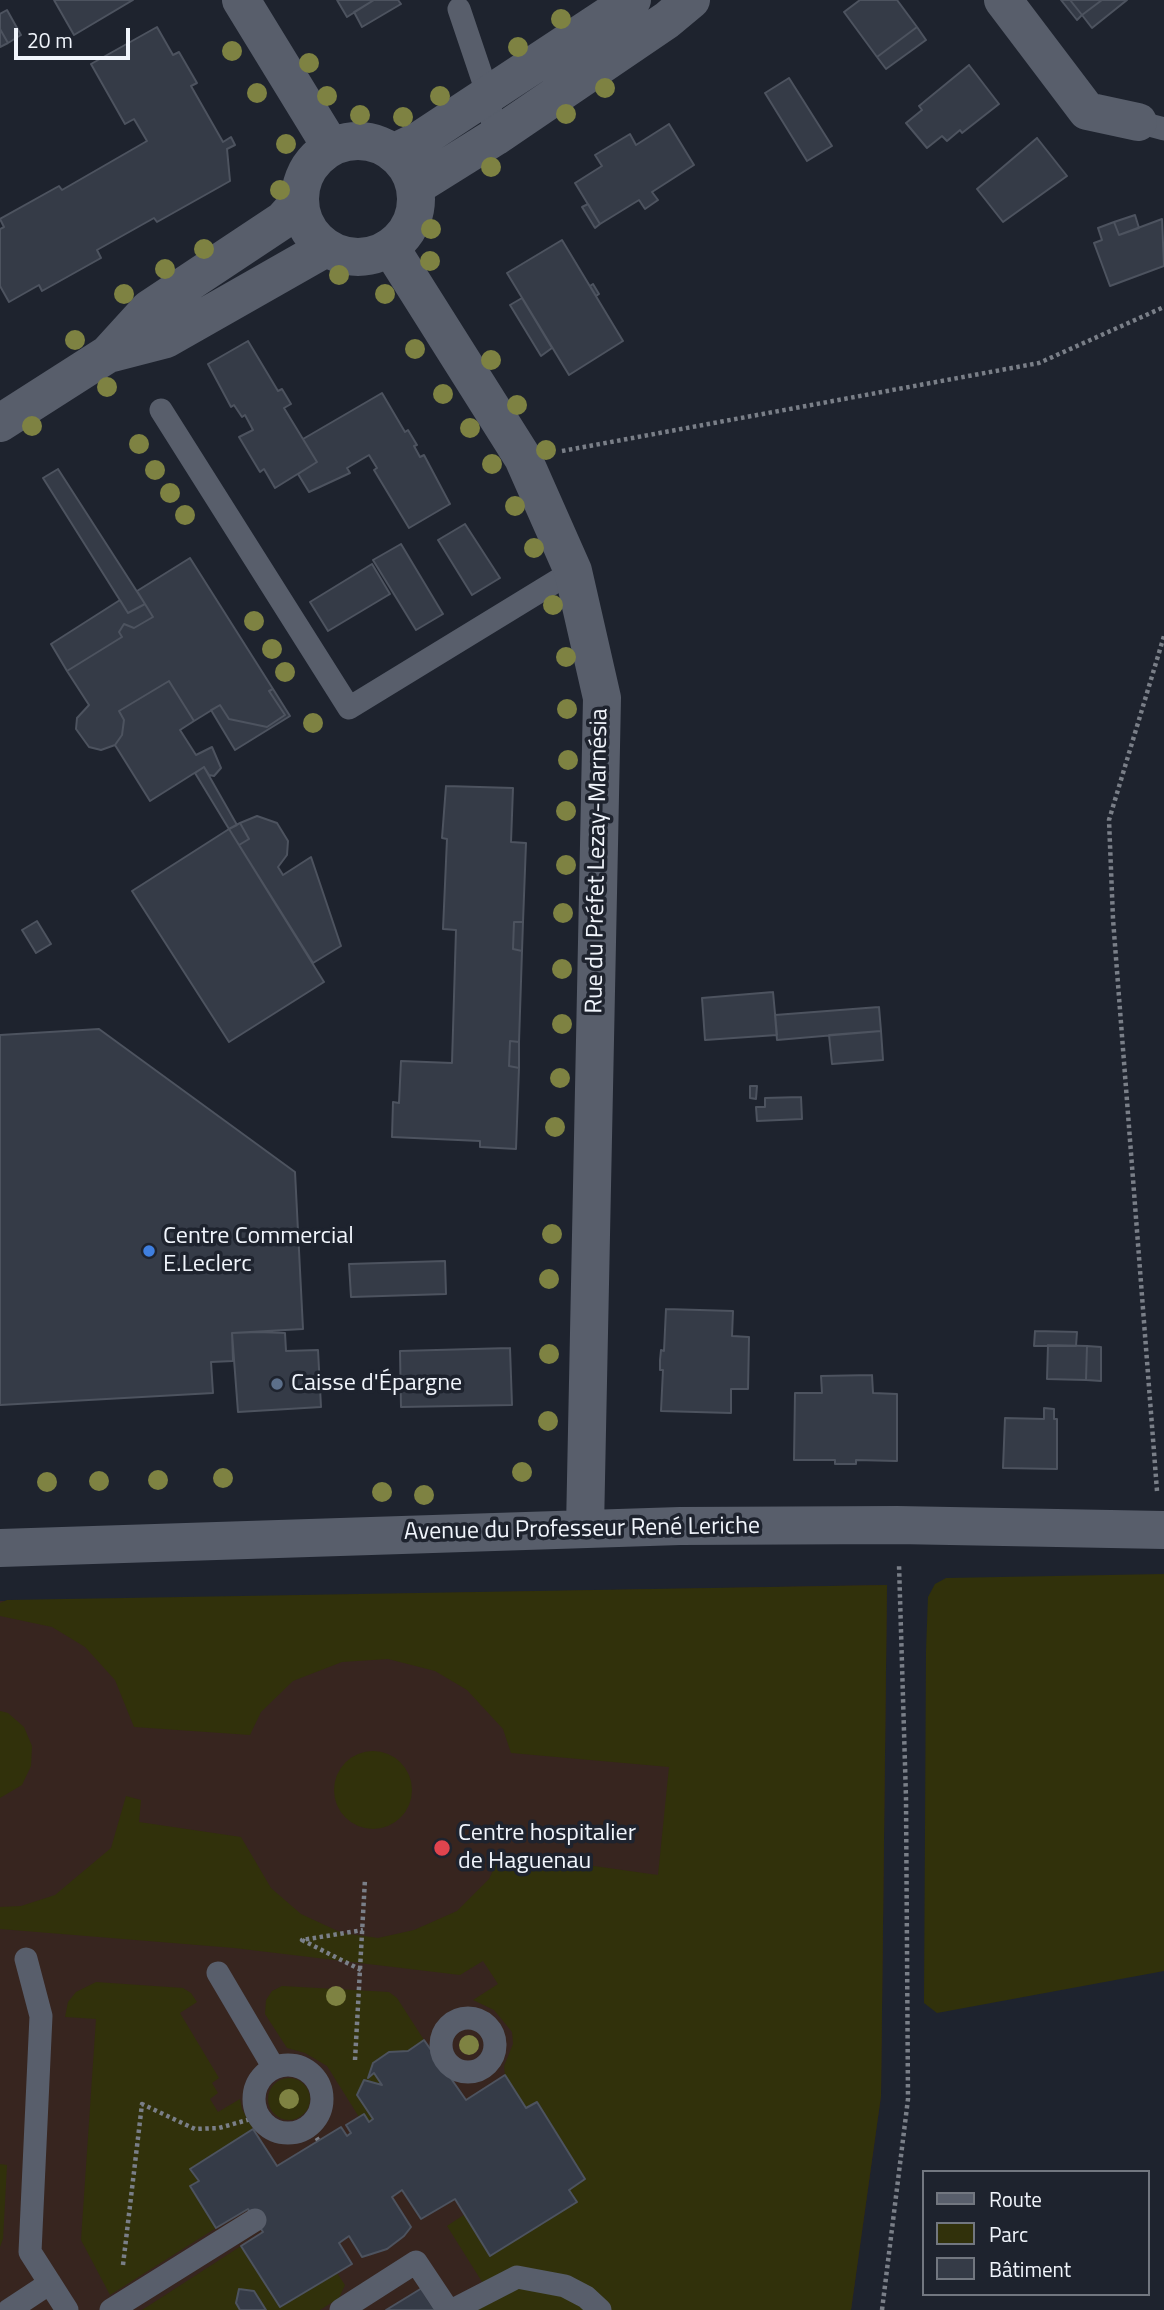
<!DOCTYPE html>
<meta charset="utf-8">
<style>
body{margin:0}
#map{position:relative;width:1164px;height:2310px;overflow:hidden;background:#1e232e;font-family:"Titillium Web",sans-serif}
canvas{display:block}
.legend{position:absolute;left:922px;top:2170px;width:228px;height:126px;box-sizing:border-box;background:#1e232e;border:2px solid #727780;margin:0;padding:9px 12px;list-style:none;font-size:21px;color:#f1f5fc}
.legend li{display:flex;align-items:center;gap:14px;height:35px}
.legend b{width:35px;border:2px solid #727780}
.scale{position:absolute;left:14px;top:28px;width:116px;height:32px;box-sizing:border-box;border:4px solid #f1f5fc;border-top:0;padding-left:9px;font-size:21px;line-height:24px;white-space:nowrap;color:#f1f5fc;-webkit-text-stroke:5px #1e232e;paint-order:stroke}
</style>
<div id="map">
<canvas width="1164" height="2310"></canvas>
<ul class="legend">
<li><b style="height:9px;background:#585e6b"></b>Route</li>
<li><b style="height:19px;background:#31310b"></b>Parc</li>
<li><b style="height:19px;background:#353b47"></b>Bâtiment</li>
</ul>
<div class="scale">20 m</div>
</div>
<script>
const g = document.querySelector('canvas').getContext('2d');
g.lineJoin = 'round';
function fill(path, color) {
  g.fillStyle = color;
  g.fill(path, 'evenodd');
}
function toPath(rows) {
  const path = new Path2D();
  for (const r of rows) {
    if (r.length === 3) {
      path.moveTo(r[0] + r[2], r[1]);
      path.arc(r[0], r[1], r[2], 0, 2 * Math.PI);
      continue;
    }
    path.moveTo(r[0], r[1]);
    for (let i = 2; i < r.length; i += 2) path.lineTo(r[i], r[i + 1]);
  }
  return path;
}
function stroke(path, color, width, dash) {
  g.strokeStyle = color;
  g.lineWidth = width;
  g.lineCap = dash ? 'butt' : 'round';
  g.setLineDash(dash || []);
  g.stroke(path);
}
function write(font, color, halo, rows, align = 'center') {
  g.font = font + ' "Titillium Web",sans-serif';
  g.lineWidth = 7;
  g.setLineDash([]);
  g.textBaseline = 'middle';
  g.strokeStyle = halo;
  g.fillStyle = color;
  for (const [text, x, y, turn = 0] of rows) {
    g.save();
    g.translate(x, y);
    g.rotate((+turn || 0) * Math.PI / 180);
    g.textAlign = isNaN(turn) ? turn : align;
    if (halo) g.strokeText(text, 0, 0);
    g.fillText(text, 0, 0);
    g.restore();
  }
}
fill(toPath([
 [887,1585,881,2096,851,2310,0,2310,0,1601]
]), '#37251f');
fill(toPath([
 [1164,1574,1164,1971,937,2013,924,2003,926,1651,928,1597,935,1584,946,1578],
 [887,1585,881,2096,851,2310,441,2310,484,2285,447,2226,465,2214,576,2201,569,2190,585,2179,537,2102,526,2108,505,2075,504,2066,513,2044,512,2032,494,2010,473,2000,498,1984,483,1961,460,1975,234,1948,0,1929,0,1907,21,1906,55,1895,111,1848,126,1796,141,1800,139,1822,241,1837,271,1888,301,1914,342,1933,378,1938,414,1930,457,1911,489,1879,501,1853,658,1875,669,1767,511,1753,503,1729,467,1690,435,1671,388,1659,342,1662,293,1681,261,1712,250,1735,134,1727,115,1680,85,1647,52,1627,0,1616,0,1603,7,1600],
 [0,1711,8,1713,24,1727,32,1746,31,1766,22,1785,0,1798],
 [373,1790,39],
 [96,1982,183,1988,191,1993,197,2002,180,2013,219,2078,212,2083,218,2093,210,2099,218,2112,240,2099,242,2109,253,2129,191,2169,199,2181,190,2186,216,2228,110,2295,81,2240,96,2019,65,2017,68,2002,76,1992],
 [282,1986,389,1992,397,1998,424,2040,408,2051,389,2052,373,2063,368,2077,374,2073,382,2085,364,2080,357,2094,373,2119,369,2122,364,2114,359,2117,327,2066,305,2053,287,2048,265,2014,266,2000,272,1991],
 [289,2099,21],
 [0,2164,7,2165,3,2239,0,2247],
 [241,2246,280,2307,337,2273,345,2285,339,2298,320,2310,266,2310,239,2290,236,2303,240,2310,142,2310]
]), '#31310b');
const building = toPath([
 [54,0,133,0,74,35,54,0],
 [337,0,374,0,347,17,337,0],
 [374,0,398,0,401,4,362,27,354,12,374,0],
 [860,0,897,0,917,27,877,57,844,12,860,0],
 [1061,0,1070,0,1082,15,1077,20,1061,0],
 [1070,0,1102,0,1082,15,1070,0],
 [1102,0,1127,0,1092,28,1082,15,1102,0],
 [7,10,21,35,8,43,0,29,0,14,7,10],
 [157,27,173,55,179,52,197,83,191,86,223,142,231,137,235,145,227,149,230,181,157,222,154,218,97,250,101,258,42,291,39,285,9,302,0,286,0,229,4,227,0,219,59,186,62,190,147,141,134,119,125,124,91,64,157,27],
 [917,27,926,40,886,69,877,57,917,27],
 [0,29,8,43,0,47,0,29],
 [969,65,999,104,962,133,960,130,947,141,942,136,927,148,906,123,922,110,919,106,969,65],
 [789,78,832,146,807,161,765,93,789,78],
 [669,124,694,165,652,192,658,200,645,209,639,200,600,224,575,183,602,166,595,155,630,134,636,145,669,124],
 [1037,138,1067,176,1003,222,977,189,1037,138],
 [588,204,600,224,595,228,582,207,588,204],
 [1135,215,1139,228,1119,235,1114,222,1135,215],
 [1162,219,1164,266,1110,286,1094,243,1102,240,1098,228,1114,222,1119,235,1162,219],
 [562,240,623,341,569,375,507,273,562,240],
 [593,284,599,294,596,296,590,286,593,284],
 [522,298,552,348,541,356,510,305,522,298],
 [248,341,278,391,282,389,291,404,284,408,317,462,275,488,264,469,260,472,239,437,253,430,245,415,242,417,234,405,231,407,208,364,248,341],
 [382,393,405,432,408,430,417,445,414,446,420,457,424,455,450,504,409,528,374,470,377,468,369,455,347,468,350,473,309,492,298,474,317,462,303,439,382,393],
 [58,469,145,604,128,613,43,478,58,469],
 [465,524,500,578,472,595,438,540,465,524],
 [401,544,443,614,416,630,373,560,401,544],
 [190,558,273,689,269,691,285,715,267,727,229,719,220,705,194,721,169,681,119,711,124,720,122,735,115,745,101,750,89,747,76,729,77,718,89,705,67,671,122,637,119,632,124,624,134,628,153,617,137,591,190,558],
 [372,564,390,594,328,631,310,602,372,564],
 [120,600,128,613,145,604,153,617,134,628,124,624,119,632,122,637,67,671,51,644,120,600],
 [169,681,194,721,180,730,196,755,212,747,221,768,214,776,209,775,204,767,150,801,115,745,122,735,124,720,119,711,169,681],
 [273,689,290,716,235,750,211,710,220,705,229,719,267,727,285,715,269,691,273,689],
 [204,767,237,825,229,829,195,773,204,767],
 [446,786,513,788,511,842,526,843,523,922,514,922,513,949,522,951,519,1042,510,1041,509,1066,519,1068,516,1149,480,1147,480,1141,392,1137,393,1102,399,1103,401,1061,452,1063,456,930,443,929,447,839,442,838,446,786],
 [257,816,277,823,288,841,287,855,278,867,283,875,311,857,341,946,313,963,239,845,249,839,240,823,257,816],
 [240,823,249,839,239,845,229,829,240,823],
 [229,829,324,982,229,1042,132,891,229,829],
 [37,921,51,944,36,953,22,930,37,921],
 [514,922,523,922,522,951,513,949,514,922],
 [773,992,777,1035,705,1040,702,998,773,992],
 [879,1007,881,1031,777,1040,775,1015,879,1007],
 [99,1029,295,1172,303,1329,232,1333,233,1361,211,1362,213,1393,0,1405,0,1035,99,1029],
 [881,1031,883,1060,832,1064,829,1035,881,1031],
 [510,1041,519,1042,519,1068,509,1066,510,1041],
 [750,1086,757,1086,756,1099,750,1098,750,1086],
 [801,1097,802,1119,757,1121,756,1107,765,1107,765,1098,801,1097],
 [445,1261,446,1294,351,1297,349,1264,445,1261],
 [666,1309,733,1311,732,1336,749,1337,748,1389,731,1389,731,1413,661,1411,663,1370,660,1370,660,1360,661,1350,664,1351,666,1309],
 [1035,1331,1077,1332,1076,1346,1034,1346,1035,1331],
 [258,1332,285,1333,286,1351,318,1350,321,1407,238,1412,232,1333,258,1332],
 [1048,1345,1087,1346,1086,1380,1047,1379,1048,1345],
 [1087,1346,1101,1347,1101,1381,1086,1380,1087,1346],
 [510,1348,512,1405,401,1407,400,1351,510,1348],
 [872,1375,873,1393,897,1394,897,1461,856,1460,856,1464,835,1464,835,1460,794,1460,795,1393,822,1393,821,1376,872,1375],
 [1044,1408,1054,1409,1054,1419,1057,1419,1057,1469,1003,1468,1005,1418,1044,1419,1044,1408],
 [424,2040,466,2100,505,2075,526,2108,537,2102,585,2179,569,2190,577,2202,490,2256,455,2199,421,2219,402,2190,392,2197,411,2227,404,2236,387,2249,362,2257,349,2236,339,2243,352,2264,280,2307,241,2246,263,2232,248,2209,216,2228,190,2186,199,2181,190,2169,253,2129,277,2166,341,2127,347,2136,351,2133,346,2125,364,2114,369,2122,373,2119,357,2095,364,2080,382,2085,374,2073,368,2078,373,2063,389,2052,408,2051,424,2040],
 [422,2288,435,2310,386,2310,422,2288],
 [239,2289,254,2291,266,2310,240,2310,236,2303,239,2289]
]);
fill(building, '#353b47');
stroke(building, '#4d535f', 2);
stroke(toPath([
 [562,451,1039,363,1164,307],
 [1157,1491,1113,919,1109,820,1164,636],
 [361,1970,302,1940,363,1930],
 [355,2060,365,1879],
 [309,2126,318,2140],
 [123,2265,142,2104,195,2129,219,2128,258,2117],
 [882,2310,908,2099,906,1798,899,1564]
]), '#7a7f88', 4.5, [3.5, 3.5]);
stroke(toPath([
 [459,9,488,95,495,137],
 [1138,122,1164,129],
 [161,410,349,708,573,571],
 [26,1959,41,2016,30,2252,67,2310],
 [218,1973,274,2068],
 [468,2045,27],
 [288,2099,34],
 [9,2310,50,2283],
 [111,2310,255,2220],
 [341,2310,416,2262,448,2310],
 [453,2310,517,2277,565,2286,586,2297,600,2310]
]), '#585e6b', 23);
stroke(toPath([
 [241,0,331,147],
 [1003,0,1087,111,1138,122],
 [358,199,58],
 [393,153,418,141,632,0],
 [415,187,495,137,667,20,691,0],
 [390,247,523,458,573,571,602,698,585,1528],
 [108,354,166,339,326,248],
 [0,423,108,354,149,309,283,220,299,202],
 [0,1548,680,1526,897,1525,1164,1530]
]), '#585e6b', 38);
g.fillStyle = '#7e8242';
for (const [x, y] of [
 [561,19],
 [518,47],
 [232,51],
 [309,63],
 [605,88],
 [257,93],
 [327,96],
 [440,96],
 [566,114],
 [360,115],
 [403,117],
 [286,144],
 [491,167],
 [280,190],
 [431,229],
 [204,249],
 [430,261],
 [165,269],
 [339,275],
 [124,294],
 [385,294],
 [75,340],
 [415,349],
 [491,360],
 [107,387],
 [443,394],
 [517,405],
 [32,426],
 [470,428],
 [139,444],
 [546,450],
 [492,464],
 [155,470],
 [170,493],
 [515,506],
 [185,515],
 [534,548],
 [553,605],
 [254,621],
 [272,649],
 [566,657],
 [285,672],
 [567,709],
 [313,723],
 [568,760],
 [566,811],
 [566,865],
 [563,913],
 [562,969],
 [562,1024],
 [560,1078],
 [555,1127],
 [552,1234],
 [549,1279],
 [549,1354],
 [548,1421],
 [522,1472],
 [223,1478],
 [158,1480],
 [99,1481],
 [47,1482],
 [382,1492],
 [424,1495],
 [336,1996],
 [469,2045],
 [289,2099]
]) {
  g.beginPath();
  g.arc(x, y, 10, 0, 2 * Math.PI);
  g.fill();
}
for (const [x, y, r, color] of [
 [149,1251,7,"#3f7fe0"],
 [277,1384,7,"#5c6f8a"],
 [442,1848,9,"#e0444e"]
]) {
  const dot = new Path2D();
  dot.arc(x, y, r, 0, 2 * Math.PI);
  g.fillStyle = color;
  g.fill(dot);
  stroke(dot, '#1e232e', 2.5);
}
write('24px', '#f1f5fc', '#1e232e', [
 ["Rue du Préfet Lezay-Marnésia",598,861,-89],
 ["Avenue du Professeur René Leriche",582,1530,-1]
]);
write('24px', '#f1f5fc', '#1e232e', [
 ["Centre Commercial",163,1237],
 ["E.Leclerc",163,1265],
 ["Caisse d'Épargne",291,1384],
 ["Centre hospitalier",458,1834],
 ["de Haguenau",458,1862]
], 'left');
</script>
